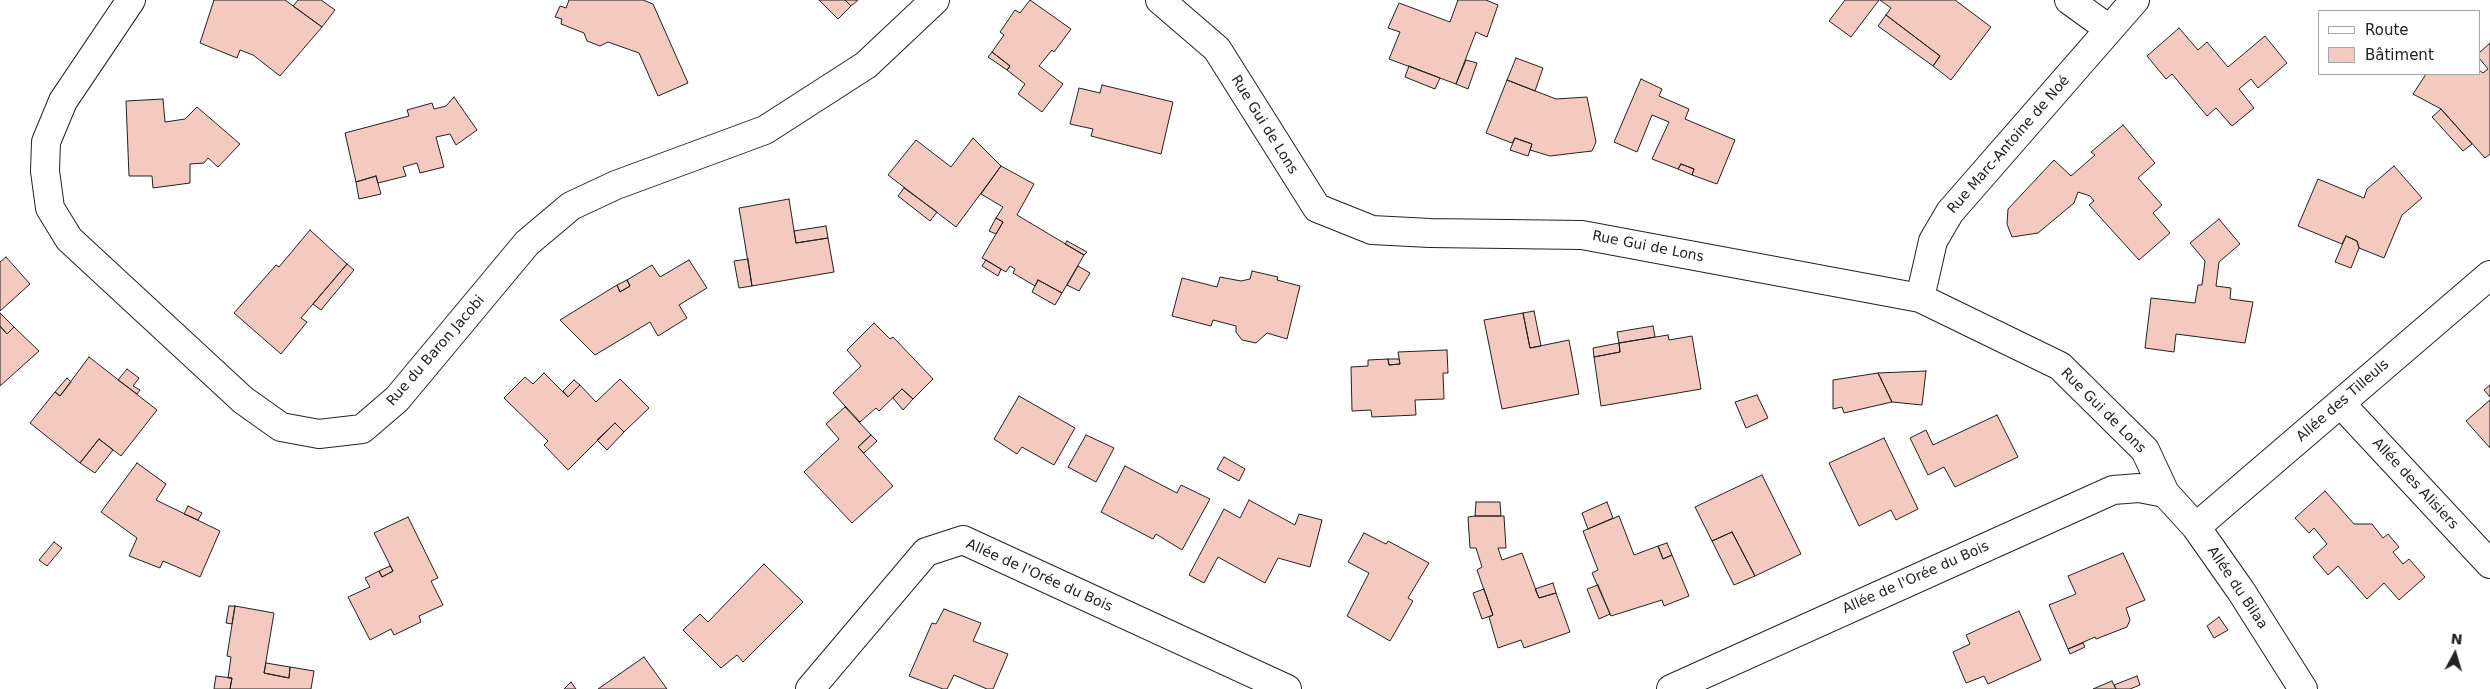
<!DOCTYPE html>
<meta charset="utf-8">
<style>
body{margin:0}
#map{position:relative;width:2490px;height:689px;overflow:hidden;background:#fff;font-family:"DejaVu Sans",sans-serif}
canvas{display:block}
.legend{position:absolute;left:2318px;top:10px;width:162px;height:65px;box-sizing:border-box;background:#fff;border:1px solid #a7a7a7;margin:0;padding:6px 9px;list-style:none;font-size:15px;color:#222}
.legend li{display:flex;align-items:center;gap:10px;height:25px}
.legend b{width:25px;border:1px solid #a7a7a7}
.north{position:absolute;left:2430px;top:629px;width:50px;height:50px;-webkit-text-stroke:4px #fff;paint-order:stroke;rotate:6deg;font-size:14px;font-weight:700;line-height:20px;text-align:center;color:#222}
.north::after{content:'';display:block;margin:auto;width:18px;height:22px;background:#222;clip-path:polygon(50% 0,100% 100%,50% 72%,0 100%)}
</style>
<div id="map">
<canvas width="2490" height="689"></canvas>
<ul class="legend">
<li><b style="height:6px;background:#fff"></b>Route</li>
<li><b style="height:14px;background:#f3c9c0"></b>Bâtiment</li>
</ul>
<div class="north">N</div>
</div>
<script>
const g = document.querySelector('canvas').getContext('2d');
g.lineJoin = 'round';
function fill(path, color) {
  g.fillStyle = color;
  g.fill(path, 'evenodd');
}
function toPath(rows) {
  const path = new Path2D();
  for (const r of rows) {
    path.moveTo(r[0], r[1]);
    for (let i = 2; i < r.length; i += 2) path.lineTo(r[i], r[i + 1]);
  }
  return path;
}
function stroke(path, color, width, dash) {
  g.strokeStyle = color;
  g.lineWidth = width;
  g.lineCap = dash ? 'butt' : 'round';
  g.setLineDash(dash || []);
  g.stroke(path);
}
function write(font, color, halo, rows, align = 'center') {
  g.font = font + ' "DejaVu Sans",sans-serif';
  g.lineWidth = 4;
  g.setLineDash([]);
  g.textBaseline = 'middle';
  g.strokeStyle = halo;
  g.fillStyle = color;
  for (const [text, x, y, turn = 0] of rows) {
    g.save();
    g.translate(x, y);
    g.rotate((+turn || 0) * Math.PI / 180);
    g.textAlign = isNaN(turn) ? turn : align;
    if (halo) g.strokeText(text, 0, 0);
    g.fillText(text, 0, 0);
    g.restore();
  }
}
const building = toPath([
 [214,0,285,0,322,27,280,76,253,55,240,50,237,58,200,43,214,0],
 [298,0,321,0,335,10,322,27,293,6,298,0],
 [569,0,643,0,653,4,688,83,658,96,639,53,608,42,600,46,587,41,584,33,561,24,562,19,555,17,560,6,566,8,569,0],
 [819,0,845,0,851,6,838,19,819,0],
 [845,0,858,0,851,6,845,0],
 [1030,0,1071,29,1054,52,1052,50,1039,66,1063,84,1042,112,1018,94,1025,84,1007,70,1010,66,992,52,1004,35,1000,32,1015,10,1020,13,1030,0],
 [1458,0,1486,0,1498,5,1487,37,1476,32,1456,84,1389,59,1400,32,1388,28,1399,3,1450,22,1458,0],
 [1845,0,1879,0,1851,37,1829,21,1845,0],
 [1880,0,1955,0,1991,27,1951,80,1933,66,1940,56,1886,15,1891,8,1880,0],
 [1886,15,1940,56,1933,66,1878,26,1886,15],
 [2179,28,2198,50,2207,42,2228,67,2265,36,2287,63,2258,88,2251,79,2239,89,2254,108,2232,126,2216,108,2207,116,2172,74,2166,79,2147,56,2179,28],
 [2490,43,2490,154,2485,158,2441,109,2413,94,2426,74,2479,74,2479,70,2483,73,2488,69,2479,58,2479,53,2490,43],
 [992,52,1010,66,1007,70,988,57,992,52],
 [1516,58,1543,68,1535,91,1507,80,1516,58],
 [1466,60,1477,63,1468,89,1456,84,1466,60],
 [1409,66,1440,78,1435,89,1405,77,1409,66],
 [1641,79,1662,89,1659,96,1689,109,1685,119,1735,140,1717,184,1692,175,1694,169,1681,164,1678,169,1652,159,1669,122,1652,115,1637,152,1614,142,1641,79],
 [1507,80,1556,99,1587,97,1596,142,1592,151,1550,156,1530,150,1532,144,1515,138,1512,143,1486,133,1507,80],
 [1102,85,1173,102,1161,154,1091,136,1093,129,1070,124,1079,88,1100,93,1102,85],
 [454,97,477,130,456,145,450,134,436,137,444,167,420,173,417,163,403,167,406,176,378,183,376,176,356,182,345,133,409,116,407,110,432,103,434,109,446,106,454,97],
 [163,99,165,122,185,119,197,107,240,144,218,167,208,158,204,163,190,164,190,183,153,188,152,176,129,176,126,101,163,99],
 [2441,109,2472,144,2463,151,2432,117,2441,109],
 [2123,125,2155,163,2138,178,2162,205,2153,213,2170,233,2139,260,2089,205,2094,201,2090,196,2078,192,2074,203,2038,233,2012,237,2007,224,2008,209,2054,160,2071,176,2095,155,2091,152,2123,125],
 [973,138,1001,166,956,227,888,175,916,140,951,167,973,138],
 [1515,138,1532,144,1528,156,1510,150,1515,138],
 [1681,164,1694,169,1692,175,1678,169,1681,164],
 [1001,166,1034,184,1017,215,1084,255,1062,293,1038,280,1035,286,1013,273,1015,269,1010,266,1006,272,982,258,1003,222,996,218,1003,207,981,194,1001,166],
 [2394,166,2422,198,2402,215,2384,258,2359,248,2357,241,2346,236,2342,244,2298,226,2318,179,2364,198,2367,189,2394,166],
 [376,176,381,194,359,199,356,182,376,176],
 [904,188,937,212,930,221,898,196,904,188],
 [789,199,796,243,828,238,834,272,752,286,739,208,789,199],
 [996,218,1003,222,996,234,989,231,996,218],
 [2219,219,2240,244,2219,262,2216,286,2231,288,2230,299,2253,302,2245,343,2176,334,2174,352,2145,348,2151,298,2195,303,2198,285,2202,285,2205,261,2190,243,2219,219],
 [826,226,828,238,796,243,794,231,826,226],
 [310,230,347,264,301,318,307,322,281,354,234,313,276,265,279,267,310,230],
 [2346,236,2357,241,2359,248,2351,268,2335,262,2346,236],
 [1067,241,1087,252,1084,255,1065,244,1067,241],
 [6,257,30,284,0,311,0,262,6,257],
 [748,259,752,286,739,288,734,261,748,259],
 [689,260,707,288,679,305,687,318,658,336,650,322,595,355,560,320,617,285,620,292,630,286,627,280,652,265,660,277,689,260],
 [986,260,1001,269,998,276,982,266,986,260],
 [347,264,354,270,321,310,313,304,347,264],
 [1078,266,1090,273,1079,291,1067,285,1078,266],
 [1252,271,1278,277,1277,280,1300,286,1287,339,1267,333,1256,343,1242,340,1236,332,1236,326,1213,320,1211,326,1172,316,1182,278,1217,287,1220,277,1241,281,1250,279,1252,271],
 [627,280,630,286,620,292,617,285,627,280],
 [1038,280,1062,293,1055,305,1032,292,1038,280],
 [1534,311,1541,346,1530,348,1523,313,1534,311],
 [0,313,14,327,7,334,0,326,0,313],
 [1523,313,1530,348,1569,340,1579,394,1502,409,1484,320,1523,313],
 [874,323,890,339,893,337,933,379,913,399,902,389,879,411,876,408,860,422,833,393,861,366,847,350,874,323],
 [0,326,7,334,14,327,39,351,0,386,0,326],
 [1653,326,1655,337,1619,343,1617,332,1653,326],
 [1668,335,1669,340,1692,336,1701,389,1601,406,1594,357,1620,352,1619,343,1668,335],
 [1619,343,1620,352,1594,357,1593,348,1619,343],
 [1447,350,1448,373,1443,373,1444,399,1415,400,1416,415,1372,417,1371,410,1352,411,1351,367,1368,366,1368,360,1388,359,1389,365,1400,364,1398,352,1447,350],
 [89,357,157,410,121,456,99,439,80,463,30,423,55,392,60,396,89,357],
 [1388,359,1399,359,1400,364,1389,365,1388,359],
 [127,369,139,378,133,386,140,390,137,394,118,380,127,369],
 [1926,371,1922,405,1892,402,1878,373,1926,371],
 [544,373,568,397,580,385,596,402,620,379,649,408,624,432,615,423,568,470,544,445,548,441,504,398,525,377,533,384,544,373],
 [1878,373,1892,402,1844,413,1842,407,1833,409,1833,380,1878,373],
 [67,378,71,382,60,396,55,392,67,378],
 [574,380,580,385,568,397,563,391,574,380],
 [2490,385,2490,397,2484,390,2490,385],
 [902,389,913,399,903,410,893,398,902,389],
 [1757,395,1768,418,1746,428,1735,402,1757,395],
 [1019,396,1075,428,1054,465,1022,447,1017,454,994,439,1019,396],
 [2490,400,2490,448,2466,421,2490,400],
 [845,407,871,435,858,447,893,486,852,523,804,472,839,439,826,424,845,407],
 [1997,415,2018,457,1955,487,1944,467,1928,475,1910,438,1926,430,1933,445,1997,415],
 [615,423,624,432,607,450,597,440,615,423],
 [871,435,877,441,864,453,858,447,871,435],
 [1086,435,1114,448,1096,482,1068,467,1086,435],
 [1884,438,1918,509,1896,520,1891,510,1859,526,1829,463,1884,438],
 [99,439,113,450,95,473,80,463,99,439],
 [1224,457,1245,469,1239,481,1217,469,1224,457],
 [137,463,166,484,156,500,220,531,200,577,163,561,160,568,129,556,137,538,101,512,137,463],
 [1125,466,1177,493,1181,485,1210,499,1182,550,1156,534,1153,539,1101,512,1125,466],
 [1762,475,1801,554,1755,576,1732,532,1712,541,1695,507,1762,475],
 [2325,491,2354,524,2372,524,2383,538,2388,534,2399,547,2393,552,2403,564,2409,559,2425,577,2399,600,2384,583,2367,599,2338,566,2328,575,2313,557,2327,544,2314,528,2309,533,2295,518,2325,491],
 [1249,500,1295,525,1299,514,1322,520,1310,567,1278,558,1265,583,1218,557,1204,583,1189,575,1224,509,1240,518,1249,500],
 [1476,502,1500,502,1501,516,1475,516,1476,502],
 [1607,502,1613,518,1588,529,1582,513,1607,502],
 [188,506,202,513,198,520,184,514,188,506],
 [1475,516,1504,516,1506,548,1498,548,1502,560,1522,553,1539,598,1556,593,1570,632,1524,648,1521,640,1498,648,1489,617,1493,615,1477,570,1482,567,1476,548,1470,548,1468,517,1475,516],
 [1619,516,1634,555,1658,546,1663,559,1672,555,1689,596,1664,606,1662,600,1611,616,1592,573,1598,570,1583,531,1619,516],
 [408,517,438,578,431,581,443,605,419,616,421,622,394,635,391,629,370,640,348,597,370,587,365,578,379,571,382,577,393,571,374,533,408,517],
 [1732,532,1755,576,1734,585,1712,541,1732,532],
 [1364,533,1386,544,1388,541,1429,563,1408,598,1413,601,1390,641,1347,616,1369,573,1348,562,1364,533],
 [54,542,62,548,47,566,39,560,54,542],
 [1667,543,1672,555,1663,559,1658,546,1667,543],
 [2123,553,2145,600,2126,608,2130,620,2127,627,2096,639,2095,637,2068,649,2049,605,2076,594,2068,576,2123,553],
 [764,564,803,602,743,662,737,655,721,668,683,630,700,614,708,622,764,564],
 [390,566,393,571,382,577,379,571,390,566],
 [1553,583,1556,593,1539,598,1535,589,1553,583],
 [1598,585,1610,614,1599,619,1587,589,1598,585],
 [1484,589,1493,615,1482,619,1473,593,1484,589],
 [229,606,235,606,232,624,226,623,229,606],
 [235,606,274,613,264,673,289,678,290,667,314,671,311,689,230,689,232,678,228,678,231,657,227,656,235,606],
 [944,609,981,623,973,641,1008,654,993,689,987,689,954,675,947,689,943,689,909,676,932,623,936,624,944,609],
 [2019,611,2041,660,1988,684,1984,676,1966,683,1953,652,1970,644,1966,635,2019,611],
 [2219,617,2228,630,2214,638,2207,626,2219,617],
 [2083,643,2085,647,2070,654,2068,649,2083,643],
 [644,657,667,689,598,689,644,657],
 [266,663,290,667,289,678,264,673,266,663],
 [216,676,232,678,230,689,214,689,216,676],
 [2137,676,2140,685,2130,689,2116,689,2114,685,2137,676],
 [2112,681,2116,689,2093,689,2112,681],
 [571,682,576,689,564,689,571,682]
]);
fill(building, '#f3c9c0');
stroke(building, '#222', 1);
const minor = toPath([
 [131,0,63,101,46,142,45,171,50,208,69,239,243,400,281,427,319,434,362,429,397,399,527,243,571,206,616,185,765,130,866,65,935,0],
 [1160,0,1217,49,1317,208,1372,230,1430,233,1582,235,1920,298,2060,366,2145,450,2165,493,2196,527,2241,591,2303,689],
 [2069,0,2109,29],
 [1920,298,1933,241,1950,212,2135,0],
 [2341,404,2490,564],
 [2196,527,2490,275],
 [810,689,926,552,963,540,1287,689],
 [1671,689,2113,490,2139,488,2165,493]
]);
stroke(minor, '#222', 30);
stroke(minor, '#fff', 28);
write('14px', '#222', '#fff', [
 ["Rue Gui de Lons",1264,125,58],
 ["Rue Marc-Antoine de Noé",2009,145,-49],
 ["Rue Gui de Lons",1648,247,11],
 ["Rue du Baron Jacobi",436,351,-49],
 ["Allée des Tilleuls",2343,401,-41],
 ["Rue Gui de Lons",2103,411,45],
 ["Allée des Alisiers",2415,484,47],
 ["Allée de l'Orée du Bois",1039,576,24],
 ["Allée de l'Orée du Bois",1916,578,-24],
 ["Allée du Bilaa",2237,588,56]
]);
</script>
